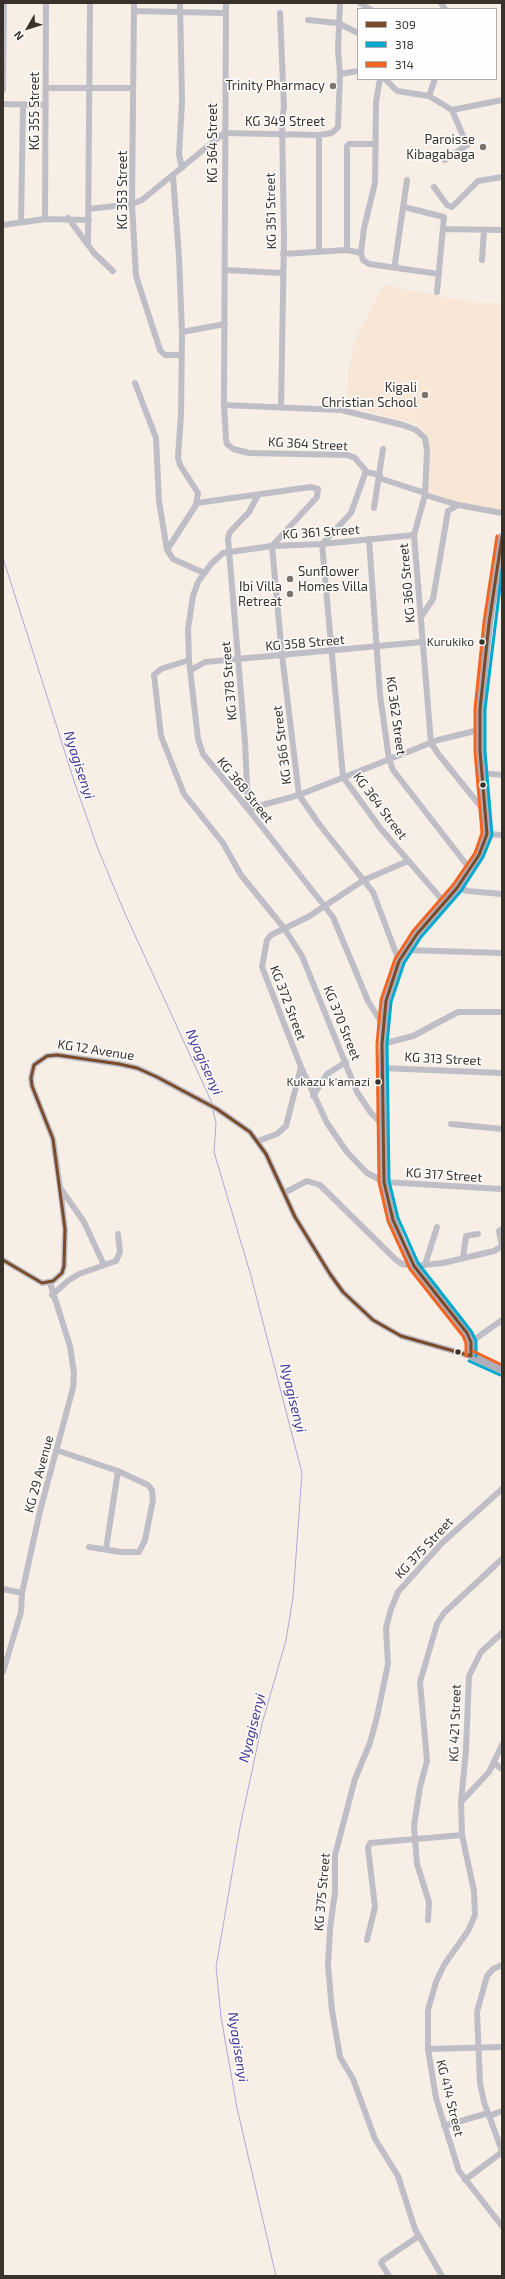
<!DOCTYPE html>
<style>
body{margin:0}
#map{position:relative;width:505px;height:2279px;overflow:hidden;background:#f7eee6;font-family:"Exo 2",sans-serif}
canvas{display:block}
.frame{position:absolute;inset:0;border:4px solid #39322b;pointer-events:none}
.legend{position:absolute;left:357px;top:8px;width:140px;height:72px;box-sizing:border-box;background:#fefefe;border:1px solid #afacaa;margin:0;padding:5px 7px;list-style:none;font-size:12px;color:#39322b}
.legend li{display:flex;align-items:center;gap:8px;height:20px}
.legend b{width:20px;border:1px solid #afacaa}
.north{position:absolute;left:8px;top:8px;width:40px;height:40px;-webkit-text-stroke:3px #fefefe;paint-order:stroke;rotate:231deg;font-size:11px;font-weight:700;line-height:16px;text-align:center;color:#39322b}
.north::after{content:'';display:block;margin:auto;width:14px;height:18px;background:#39322b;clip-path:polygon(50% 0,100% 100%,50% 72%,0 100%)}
</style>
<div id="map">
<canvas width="505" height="2279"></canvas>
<div class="frame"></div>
<ul class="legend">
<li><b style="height:5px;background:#7a4b2a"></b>309</li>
<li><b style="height:5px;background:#00a9ce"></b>318</li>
<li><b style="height:5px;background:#f26522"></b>314</li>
</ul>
<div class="north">N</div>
</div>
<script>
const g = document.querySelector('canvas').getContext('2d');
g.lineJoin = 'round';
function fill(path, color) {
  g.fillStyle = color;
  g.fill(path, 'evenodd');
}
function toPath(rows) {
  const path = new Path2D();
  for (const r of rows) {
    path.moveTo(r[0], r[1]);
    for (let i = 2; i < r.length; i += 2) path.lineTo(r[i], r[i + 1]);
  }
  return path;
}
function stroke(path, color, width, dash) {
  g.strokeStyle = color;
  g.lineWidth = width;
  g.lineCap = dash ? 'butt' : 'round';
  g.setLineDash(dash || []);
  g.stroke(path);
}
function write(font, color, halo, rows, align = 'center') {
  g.font = font + ' "Exo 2",sans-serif';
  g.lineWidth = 3;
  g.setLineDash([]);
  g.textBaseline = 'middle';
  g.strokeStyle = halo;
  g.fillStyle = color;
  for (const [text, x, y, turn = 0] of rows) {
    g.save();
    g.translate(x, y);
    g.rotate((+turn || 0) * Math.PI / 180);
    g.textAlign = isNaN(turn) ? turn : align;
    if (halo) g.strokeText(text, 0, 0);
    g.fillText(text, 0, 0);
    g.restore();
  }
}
fill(toPath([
 [384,285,475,303,502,303,502,512,425,495,429,441,427,435,420,427,413,423,359,409,348,403,347,382,354,342]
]), '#f8e6d6');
stroke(toPath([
 [3,558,75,784,98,849,123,909,212,1103],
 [213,1110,216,1123,214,1152,251,1276,302,1473,293,1597,286,1640,262,1724,240,1827,216,1967,221,2017,237,2108,276,2276]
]), '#ada8d9', 1);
stroke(toPath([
 [134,3,132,204,136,276,160,350,165,355,181,355],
 [180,3,182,102,179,154,182,168],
 [226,3,224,405,226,439,227,444,233,449,249,453,348,455,355,458,366,471,351,513,322,544,343,777,381,829,444,902],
 [340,3,338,50,340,74,358,71],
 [360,3,370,9],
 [441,3,445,9],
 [134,11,224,13],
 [280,13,284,107,282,120,284,239,281,408],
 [308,20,338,23,358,33],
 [380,79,376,102,375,183,364,228,361,253,363,260,369,264,439,274],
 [385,79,397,91,429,96,452,110,502,100],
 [46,88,133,88],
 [3,90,4,3],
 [429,96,435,79],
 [3,104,46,105],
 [445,160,467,145,452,110],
 [173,176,179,257,182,332,181,415,178,457,180,465,198,493,196,505,167,550,173,559,204,573],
 [434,187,447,205,452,207,478,181,502,177],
 [404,207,444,217,437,292],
 [89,209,132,204,142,200,224,133,319,135,332,133,338,127,340,74],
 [68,218,94,253,113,271],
 [45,219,46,3],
 [21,222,23,109],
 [3,225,45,219,89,220],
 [444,229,502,230],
 [88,243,90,3],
 [347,250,347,146,349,144,376,144],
 [319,252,319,135],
 [283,254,347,250,361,253],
 [482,260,484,230],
 [397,268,395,263,407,180],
 [225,270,282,273],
 [182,332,225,324],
 [135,383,156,438,159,501,167,550],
 [224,405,341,410,403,425,416,430,425,438,427,451,425,495,414,535,431,743,439,755,486,813],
 [366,472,380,475],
 [379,478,425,493],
 [258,495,249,512,230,532,228,538,245,742,248,809,299,795,438,740,479,730],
 [425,495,458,505,502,513],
 [197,503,311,487,318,489,317,497,272,546,282,655,299,795,319,824,373,892,399,961],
 [374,508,383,449],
 [369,539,380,695,389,759,393,770,470,869],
 [494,591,502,592],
 [421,617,433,599,448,511,458,505],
 [189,660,161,669,154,675,161,736,184,794,223,843,241,875,284,928,302,956,357,1092,371,1113,382,1124],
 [191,670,205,662,422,642],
 [482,773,502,775],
 [487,834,502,835],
 [408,861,364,880,308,917,271,935,267,940,262,967,301,1067,327,1123,347,1152,367,1173,384,1182,502,1189],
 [457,888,468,891,502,894],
 [405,950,502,953],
 [383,1025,368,1001,333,917,248,809,203,754,198,739,189,660,188,629,193,596,198,582,211,564,223,553,272,546,322,544,414,535],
 [382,1044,413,1036,458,1012,502,1012],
 [382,1068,502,1073],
 [313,1096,327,1074,346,1062],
 [451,1124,502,1129],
 [258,1141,277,1134,286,1126,301,1067],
 [61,1189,84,1222,104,1265],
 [284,1193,307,1181,320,1185,395,1259,402,1264,414,1266,443,1263,494,1251,502,1246,499,1231,502,1229],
 [463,1258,466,1236,478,1234],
 [3,1260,42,1283,53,1281,62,1273,64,1266,65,1229,60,1187,53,1139,32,1086,31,1078,34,1065,47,1056,57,1055,119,1064,137,1068,157,1077,217,1109,250,1132,266,1154,295,1217,330,1274,343,1292,373,1320,401,1336,471,1356],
 [425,1265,437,1227],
 [52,1295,69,1280,79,1274,116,1261,120,1252,118,1234],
 [471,1342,502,1320],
 [56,1450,118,1471,148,1485,152,1490,153,1500,145,1540,139,1552,121,1552,89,1547],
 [106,1549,118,1471],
 [3,1589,22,1593],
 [3,1672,21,1612,22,1593,40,1511,73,1388,74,1373,70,1346,50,1283],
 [502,1745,489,1772,461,1802,462,1835,474,1891,475,1915,468,1931,444,1965,436,1982,428,2010,428,2049,436,2098,459,2171,502,2226],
 [494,1763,502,1769],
 [461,1802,466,1750,469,1676,481,1652,502,1633],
 [428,1920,429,1902,417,1864,414,1826,420,1787,427,1761,420,1682,437,1624,444,1613,502,1559],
 [367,1940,375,1907,368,1848,370,1843,462,1835],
 [502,1965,493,1969,487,1976,477,2012,480,2083,484,2102,502,2151],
 [428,2049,502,2047],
 [489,2116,502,2111],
 [444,2126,488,2113],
 [465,2180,502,2152],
 [389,2276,381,2263,382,2261,419,2236],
 [442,2276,415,2229,398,2176,375,2139,353,2079,340,2057,332,2010,328,1965,330,1929,335,1892,335,1855,355,1779,370,1743,377,1717,388,1664,386,1628,391,1609,398,1592,442,1543,502,1489]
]), '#bfbec7', 6);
stroke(toPath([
 [502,537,489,623,480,709,480,751,487,834,479,855,470,869,457,888,417,934,399,961,386,1001,382,1068,384,1182,393,1220,401,1240,414,1266,467,1333,471,1342,471,1356,502,1370]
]), '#afadb9', 8);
stroke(toPath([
 [3,1260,42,1283,53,1281,62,1273,64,1266,65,1229,53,1139,32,1086,31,1078,34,1065,47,1056,57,1055,119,1064,137,1068,157,1077,217,1109,250,1132,266,1154,295,1217,330,1274,343,1292,373,1320,401,1336,471,1356],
 [471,1356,471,1342,467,1333,414,1266,393,1220,384,1182,382,1044,386,1001,399,961,417,934,457,888,479,855,487,834,480,751,480,709,489,623,502,537]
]), '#7a4b2a', 3);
stroke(toPath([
 [476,1356,476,1341,471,1331,418,1263,398,1218,389,1181,387,1044,391,1002,404,963,421,937,461,891,483,857,492,835,485,751,485,709,502,570],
 [469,1361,500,1375]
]), '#00a9ce', 3);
stroke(toPath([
 [473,1351,502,1365],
 [466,1356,466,1343,463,1336,410,1269,388,1221,379,1182,377,1044,381,1000,395,959,413,931,453,885,475,853,482,833,475,751,475,709,484,622,497,536]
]), '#f26522', 3);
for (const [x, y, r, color] of [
 [333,86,4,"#7c746c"],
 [483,147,4,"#7c746c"],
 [425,395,4,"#7c746c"],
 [290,579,4,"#7c746c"],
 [290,594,4,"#7c746c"],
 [482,642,3.5,"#39322b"],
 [483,785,3.5,"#39322b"],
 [378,1082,3.5,"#39322b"],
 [458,1352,3.5,"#39322b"]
]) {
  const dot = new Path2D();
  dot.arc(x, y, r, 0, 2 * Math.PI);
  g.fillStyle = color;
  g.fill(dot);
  stroke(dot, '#fefefe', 1.5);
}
write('12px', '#39322b', '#fefefe', [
 ["Kurukiko",474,642],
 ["Kukazu k'amazi",370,1082]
], 'right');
write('13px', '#39322b', '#fefefe', [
 ["Trinity Pharmacy",325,86],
 ["Paroisse",475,140],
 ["Kibagabaga",475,155],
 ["Kigali",417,388],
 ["Christian School",417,403],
 ["Sunflower",298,572,"left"],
 ["Homes Villa",298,587,"left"],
 ["Ibi Villa",282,587],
 ["Retreat",282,602]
], 'right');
write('13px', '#39322b', '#fefefe', [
 ["KG 355 Street",35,111,-90],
 ["KG 349 Street",285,122],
 ["KG 364 Street",213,143,-90],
 ["KG 353 Street",123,190,-90],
 ["KG 351 Street",271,211,-91],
 ["KG 364 Street",308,444,3],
 ["KG 361 Street",321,532,-4],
 ["KG 360 Street",407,583,-95],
 ["KG 358 Street",305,643,-5],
 ["KG 378 Street",229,681,-95],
 ["KG 362 Street",396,716,82],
 ["KG 366 Street",282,745,-97],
 ["KG 368 Street",245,790,51],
 ["KG 364 Street",380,806,53],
 ["KG 372 Street",288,1003,69],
 ["KG 370 Street",342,1023,68],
 ["KG 12 Avenue",96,1050,9],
 ["KG 313 Street",443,1059,3],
 ["KG 317 Street",444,1175,4],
 ["KG 29 Avenue",39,1474,-75],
 ["KG 375 Street",424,1548,-47],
 ["KG 421 Street",455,1723,-88],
 ["KG 375 Street",322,1892,-85],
 ["KG 414 Street",450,2098,76]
]);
write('italic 14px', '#453990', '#fefefe', [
 ["Nyagisenyi",79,765,72],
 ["Nyagisenyi",204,1062,66],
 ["Nyagisenyi",293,1398,76],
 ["Nyagisenyi",252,1728,-76],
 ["Nyagisenyi",238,2047,81]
]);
</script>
